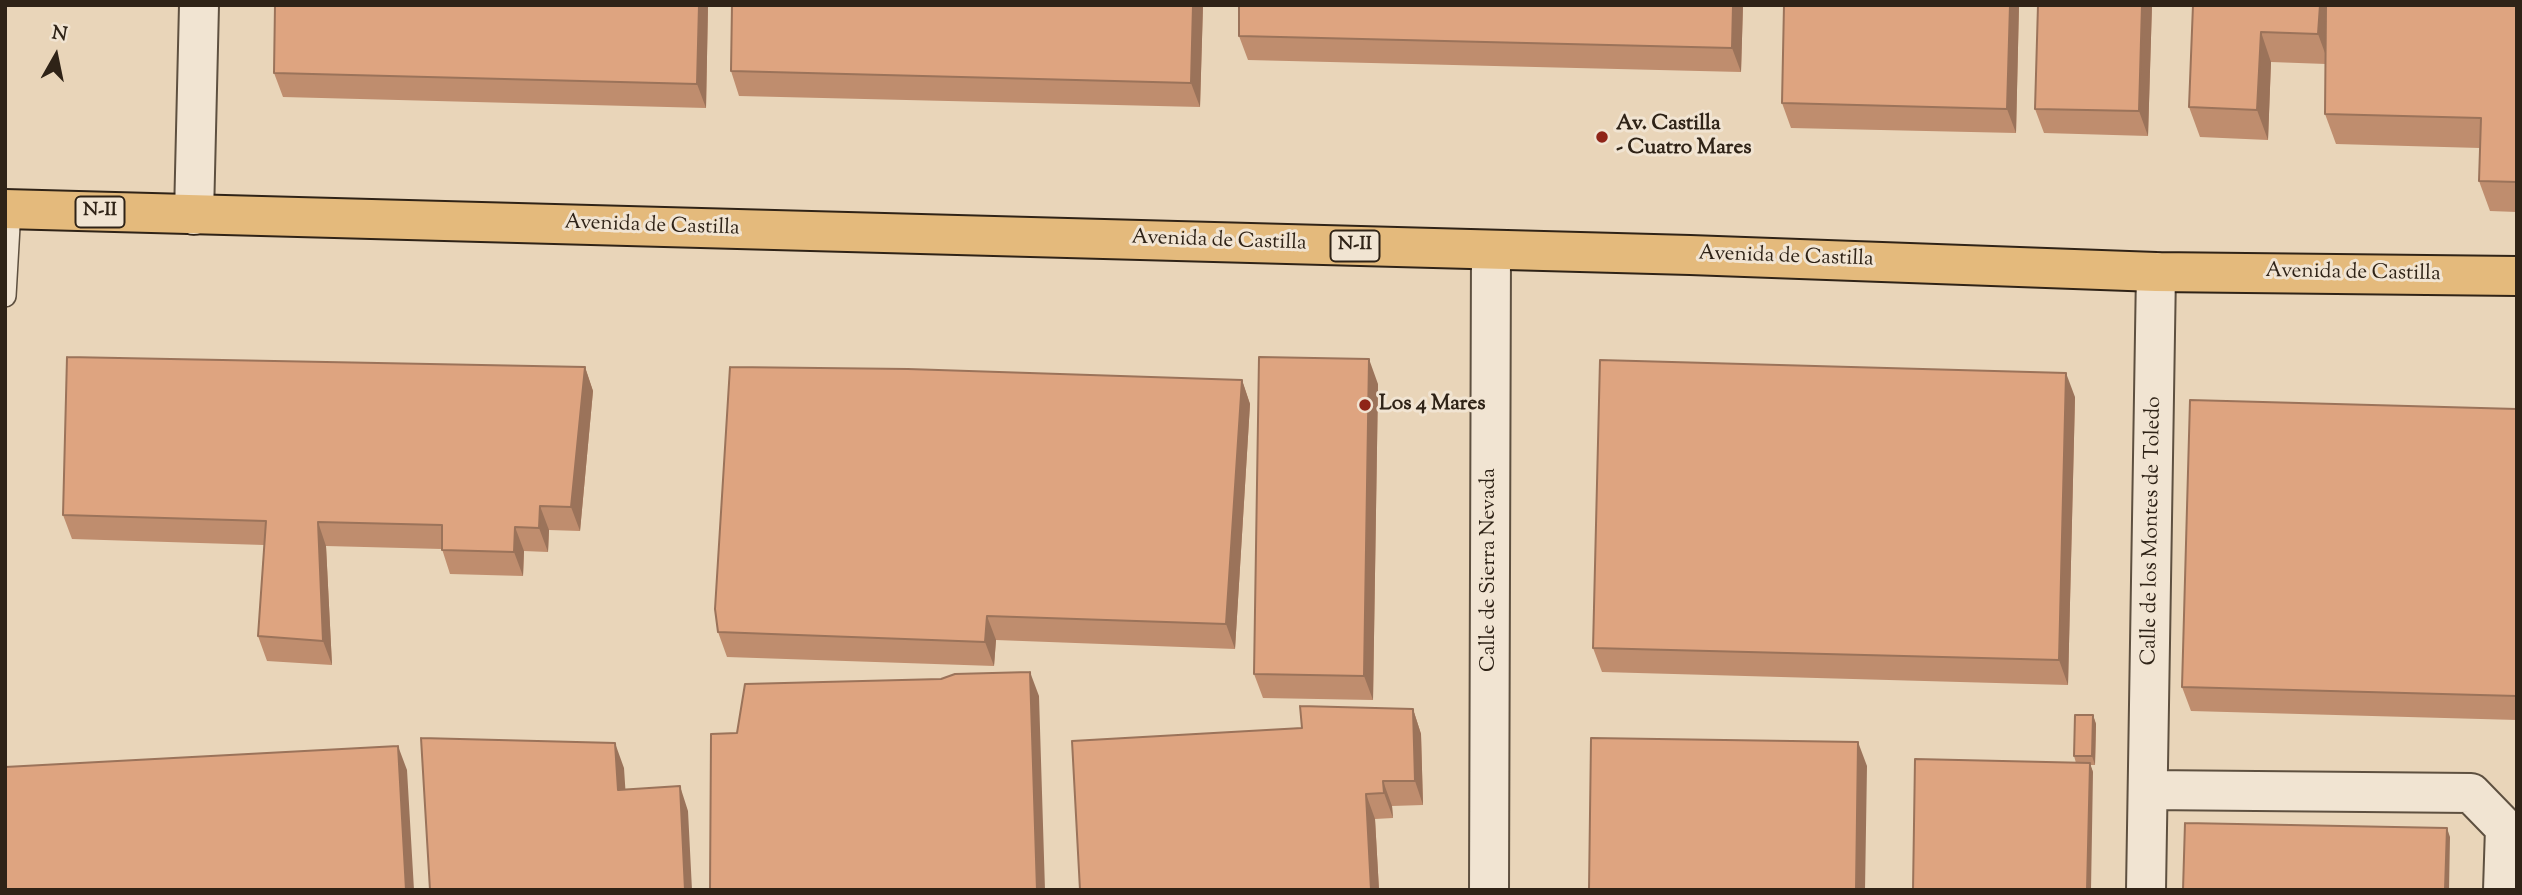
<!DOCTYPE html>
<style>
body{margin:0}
#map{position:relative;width:2522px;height:895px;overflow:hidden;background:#e9d5b9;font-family:"Sorts Mill Goudy",serif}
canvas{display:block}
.frame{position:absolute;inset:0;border:7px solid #2f2317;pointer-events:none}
.north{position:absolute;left:21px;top:21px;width:70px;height:70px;-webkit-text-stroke:5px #f1e4d2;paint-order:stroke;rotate:9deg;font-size:19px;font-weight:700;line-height:28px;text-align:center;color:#2f2317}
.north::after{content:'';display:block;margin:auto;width:24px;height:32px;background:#2f2317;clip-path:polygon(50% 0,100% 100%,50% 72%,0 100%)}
</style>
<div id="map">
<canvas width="2522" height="895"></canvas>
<div class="frame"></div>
<div class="north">N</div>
</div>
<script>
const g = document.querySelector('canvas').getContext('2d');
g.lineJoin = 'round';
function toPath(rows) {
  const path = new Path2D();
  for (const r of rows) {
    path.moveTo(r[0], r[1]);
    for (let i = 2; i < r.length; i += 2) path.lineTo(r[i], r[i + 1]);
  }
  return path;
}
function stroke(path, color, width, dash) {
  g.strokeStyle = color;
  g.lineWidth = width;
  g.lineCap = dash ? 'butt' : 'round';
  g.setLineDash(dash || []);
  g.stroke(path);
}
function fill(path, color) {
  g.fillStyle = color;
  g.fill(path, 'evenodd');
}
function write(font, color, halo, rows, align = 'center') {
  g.font = font + ' "Sorts Mill Goudy",serif';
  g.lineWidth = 6;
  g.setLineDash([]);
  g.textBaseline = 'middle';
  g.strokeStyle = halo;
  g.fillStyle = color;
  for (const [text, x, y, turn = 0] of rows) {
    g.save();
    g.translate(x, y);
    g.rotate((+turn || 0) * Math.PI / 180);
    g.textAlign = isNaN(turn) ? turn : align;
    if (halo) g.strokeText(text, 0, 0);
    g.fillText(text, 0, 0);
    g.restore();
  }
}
const service = toPath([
 [5,296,10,209]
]);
const minor = toPath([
 [194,215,199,5],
 [2149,790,2471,793,2505,828,2503,890],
 [1489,890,1491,250],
 [2146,890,2156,272]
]);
const primary = toPath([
 [5,209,1690,255,2156,272,2517,276]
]);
stroke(service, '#5e5040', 24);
stroke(minor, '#5e5040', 42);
stroke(primary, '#2f2317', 42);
stroke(service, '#f1e4d2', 21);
stroke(minor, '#f1e4d2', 38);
stroke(primary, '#e4ba7c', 38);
fill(toPath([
 [708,5,706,108,283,97,274,73],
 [1203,5,1200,107,739,96,731,71],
 [1239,5,1743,5,1741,72,1248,60,1239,36],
 [2019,5,2016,133,1791,128,1782,103],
 [2152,5,2148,136,2044,133,2035,109],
 [2193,5,2517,5,2517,212,2490,211,2479,181,2480,148,2336,144,2325,114,2326,64,2271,62,2268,140,2200,137,2189,107],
 [585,367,593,391,580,531,549,530,548,552,524,551,523,576,450,574,442,549,326,546,332,665,267,661,258,636,264,545,72,539,63,515],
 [1242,380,1250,404,1235,649,996,640,994,666,727,657,718,632],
 [1378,384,1373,700,1263,698,1254,674],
 [2075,397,2068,685,1602,672,1593,648],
 [2517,409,2517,720,2191,711,2182,687],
 [1413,709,1421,734,1423,805,1392,806,1393,818,1375,819,1379,890,1080,890,1302,728],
 [2093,715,2096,724,2095,765,2090,765,2093,772,2076,763,2074,756]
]), '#bf8d6e');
fill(toPath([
 [699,5,708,5,706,108,697,84],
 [1193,5,1203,5,1200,107,1191,83],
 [1733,5,1743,5,1741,72,1732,48],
 [2010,5,2019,5,2016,133,2007,109],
 [2142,5,2152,5,2148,136,2139,111],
 [2320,5,2332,5,2329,64,2318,34],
 [2261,32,2271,62,2268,140,2257,110],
 [1369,359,1378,384,1373,700,1364,676],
 [585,367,593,391,580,531,571,507],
 [2066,373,2075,397,2068,685,2059,660],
 [1242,380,1250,404,1235,649,1226,624],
 [540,506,549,530,548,552,539,528],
 [318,522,326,546,332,665,323,641],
 [515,527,524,551,523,576,514,552],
 [987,616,996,640,994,666,985,642],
 [1030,672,1039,696,1045,890,1037,890],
 [1413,709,1421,734,1423,805,1415,781],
 [2093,715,2096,724,2095,765,2092,756],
 [1858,742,1867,766,1865,890,1856,890],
 [615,743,624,768,627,814,618,790],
 [398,746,407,770,414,890,406,890],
 [2090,763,2093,772,2091,890,2087,890],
 [1383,781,1392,806,1393,818,1384,793],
 [680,786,688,811,692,890,685,890],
 [1366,794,1375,819,1379,890,1371,890],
 [2447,828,2450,837,2449,890,2445,890]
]), '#9b735a');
const building = toPath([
 [275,5,699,5,697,84,274,73,275,5],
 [732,5,1193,5,1191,83,731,71,732,5],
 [1239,5,1733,5,1732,48,1239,36,1239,5],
 [1784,5,2010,5,2007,109,1782,103,1784,5],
 [2038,5,2142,5,2139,111,2035,109,2038,5],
 [2193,5,2320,5,2318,34,2261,32,2257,110,2189,107,2193,5],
 [2326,5,2517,5,2517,182,2479,181,2481,118,2325,114,2326,5],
 [67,357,585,367,571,507,540,506,539,528,515,527,514,552,442,550,442,525,318,522,323,641,258,636,266,521,63,515,67,357],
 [1259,357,1369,359,1364,676,1254,674,1259,357],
 [1600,360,2066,373,2059,660,1593,648,1600,360],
 [730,367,908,369,1242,380,1226,624,987,616,985,642,718,632,715,609,730,367],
 [2190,400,2517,409,2517,696,2182,687,2190,400],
 [1030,672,1037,890,710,890,711,734,737,733,745,684,941,679,955,674,1030,672],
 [1300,706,1413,709,1415,781,1383,781,1384,793,1366,794,1371,890,1080,890,1072,741,1302,728,1300,706],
 [2075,715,2093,715,2092,756,2074,756,2075,715],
 [421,738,615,743,618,790,680,786,685,890,430,890,421,738],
 [1591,738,1858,742,1856,890,1589,890,1591,738],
 [398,746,406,890,5,890,5,767,398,746],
 [1915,759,2090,763,2087,890,1913,890,1915,759],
 [2185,823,2447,828,2445,890,2183,890,2185,823]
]);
fill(building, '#dea480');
stroke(building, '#9b735a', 2);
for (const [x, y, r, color] of [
 [1602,137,7,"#8f2418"],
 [1365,405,7,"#8f2418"]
]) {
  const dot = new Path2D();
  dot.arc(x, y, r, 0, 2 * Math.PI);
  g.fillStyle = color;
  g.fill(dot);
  stroke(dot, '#f1e4d2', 2.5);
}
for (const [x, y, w] of [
 [100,212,49],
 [1355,246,49]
]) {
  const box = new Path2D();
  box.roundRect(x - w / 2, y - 15.5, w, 31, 5);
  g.fillStyle = '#f1e4d2';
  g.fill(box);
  stroke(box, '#2f2317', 2);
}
write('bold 19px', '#2f2317', null, [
 ["N-II",100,212],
 ["N-II",1355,246]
]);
write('bold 21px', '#2f2317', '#f1e4d2', [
 ["Av. Castilla",1616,125],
 ["- Cuatro Mares",1616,149],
 ["Los 4 Mares",1379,405]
], 'left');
write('21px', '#2f2317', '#f1e4d2', [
 ["Avenida de Castilla",652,227,2],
 ["Avenida de Castilla",1219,242,2],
 ["Avenida de Castilla",1786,258,2],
 ["Avenida de Castilla",2353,274,1],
 ["Calle de los Montes de Toledo",2153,531,-89],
 ["Calle de Sierra Nevada",1490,570,-90]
]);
</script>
